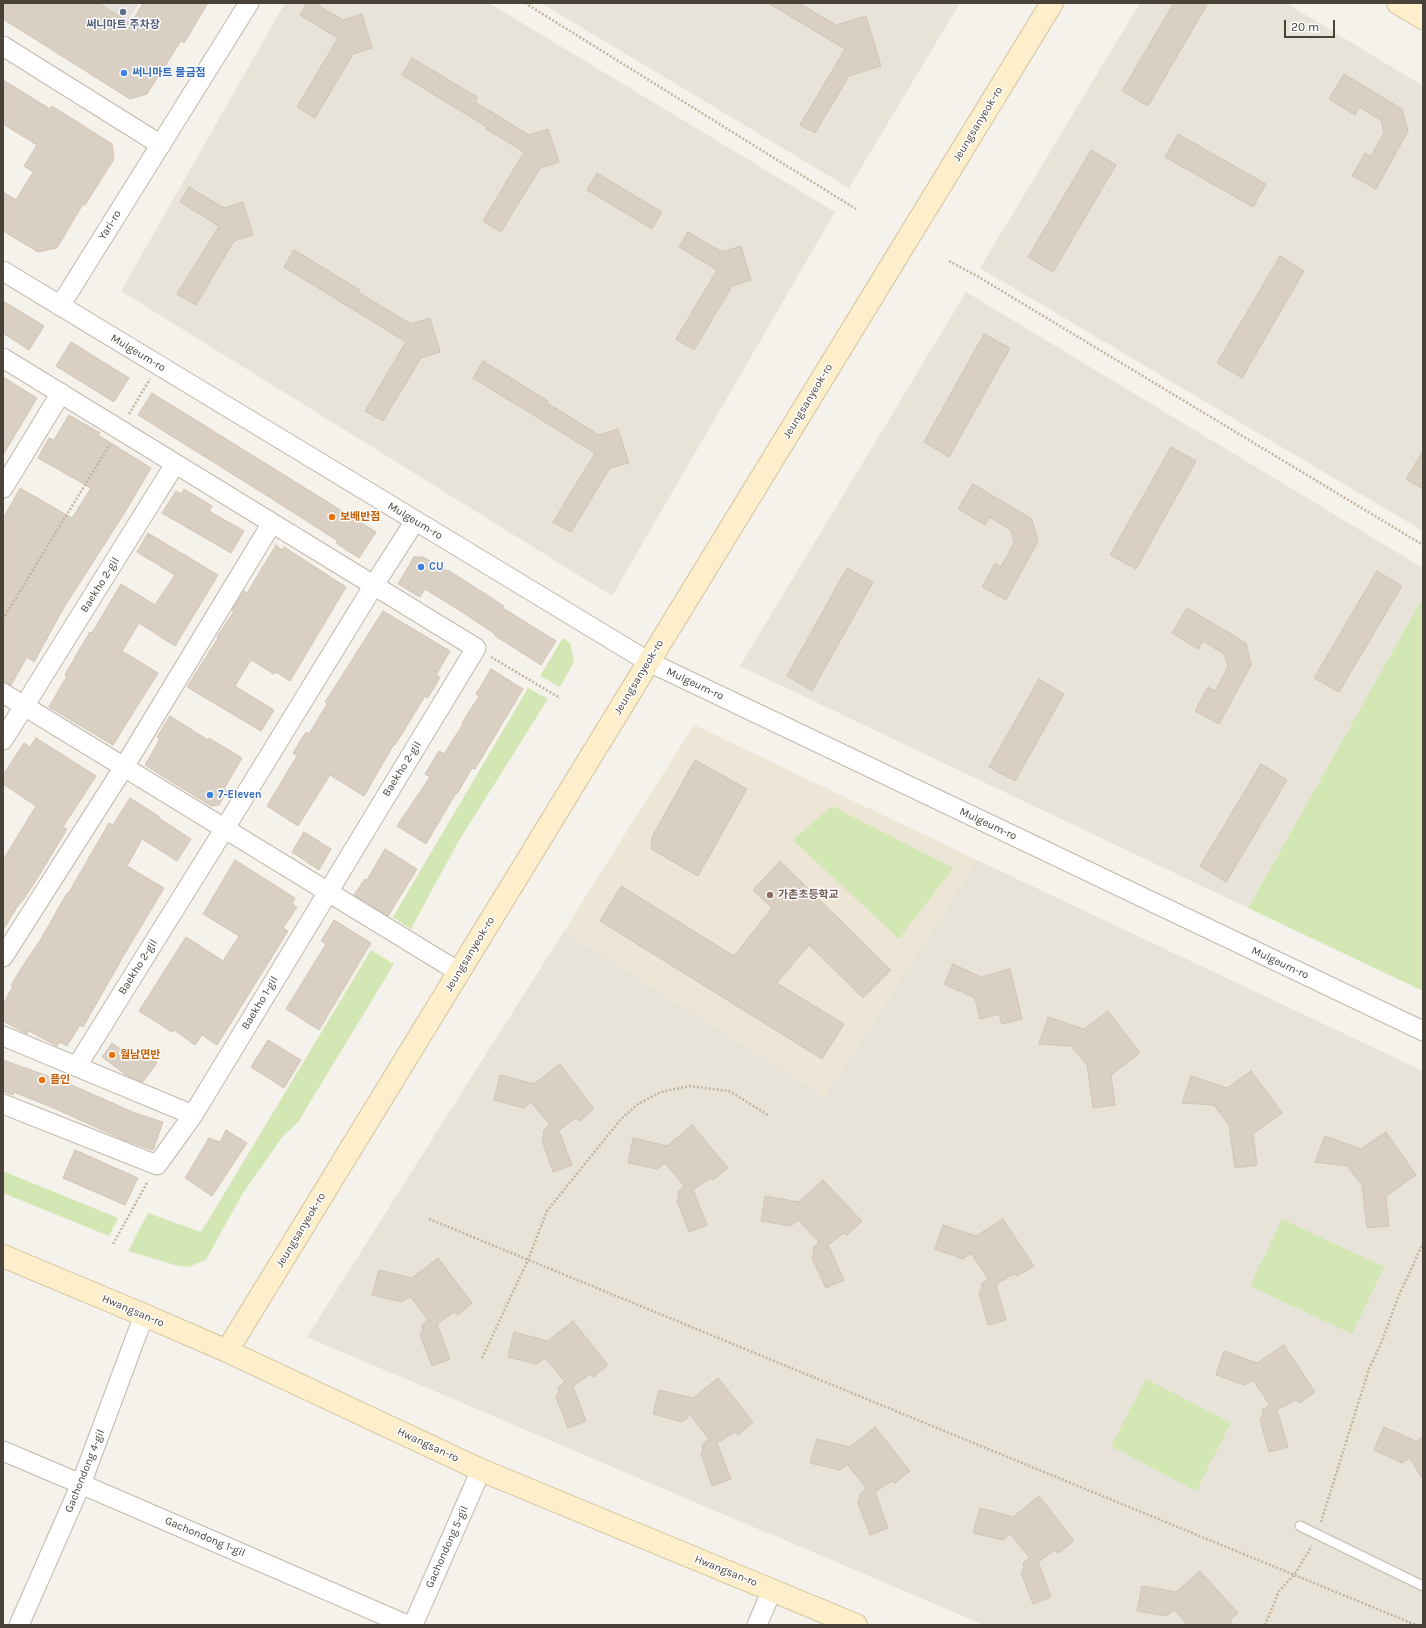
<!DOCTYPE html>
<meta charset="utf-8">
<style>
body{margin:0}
#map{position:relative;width:1426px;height:1628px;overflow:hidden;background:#f5f1eb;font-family:Karla,sans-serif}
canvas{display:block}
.frame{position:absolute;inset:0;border:4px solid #494239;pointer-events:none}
.scale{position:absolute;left:1284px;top:20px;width:51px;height:18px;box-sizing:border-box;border:2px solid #494239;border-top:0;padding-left:5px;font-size:12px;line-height:14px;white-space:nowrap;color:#494239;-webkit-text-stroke:3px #fff;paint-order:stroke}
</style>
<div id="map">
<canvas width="1426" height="1628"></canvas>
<div class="frame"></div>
<div class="scale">20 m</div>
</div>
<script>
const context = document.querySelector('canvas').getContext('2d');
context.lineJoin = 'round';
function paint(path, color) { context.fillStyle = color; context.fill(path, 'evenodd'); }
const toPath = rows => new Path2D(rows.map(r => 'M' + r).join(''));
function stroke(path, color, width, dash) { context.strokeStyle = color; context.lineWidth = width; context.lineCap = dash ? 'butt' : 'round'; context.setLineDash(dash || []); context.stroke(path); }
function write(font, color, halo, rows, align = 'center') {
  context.font = font + ' Karla,"Noto Sans KR",sans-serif'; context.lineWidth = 3; context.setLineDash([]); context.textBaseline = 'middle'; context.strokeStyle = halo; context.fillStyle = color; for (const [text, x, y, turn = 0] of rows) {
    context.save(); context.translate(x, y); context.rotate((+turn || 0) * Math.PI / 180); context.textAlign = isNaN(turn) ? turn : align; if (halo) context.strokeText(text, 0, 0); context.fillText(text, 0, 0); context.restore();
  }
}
const residential = toPath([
 [285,3,489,3,835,212,612,596,121,291],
 [541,3,960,3,849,188],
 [1140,3,1286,3,1423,86,1423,531,980,268],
 [966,292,1423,568,1423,597,1248,908,740,666],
 [977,860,1423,1071,1423,1625,984,1625,307,1337,564,931,825,1097]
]);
const education = toPath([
 [694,725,977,860,825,1097,564,931]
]);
const green = toPath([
 [1423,597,1423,991,1248,908],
 [563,638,570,643,574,662,560,687,540,676],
 [528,688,548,699,458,842,411,929,393,917],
 [832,806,953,868,899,939,793,840],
 [371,950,394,964,298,1122,283,1136,241,1196,206,1260,188,1267,175,1265,128,1251,148,1213,201,1232],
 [3,1171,118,1218,109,1236,3,1193],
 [1282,1219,1384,1267,1352,1334,1250,1286],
 [1146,1379,1231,1423,1196,1491,1111,1446]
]);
const parking = toPath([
 [98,3,139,3,128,21]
]);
const building = toPath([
 [3,3,98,3,131,23,143,3,208,3,184,43,181,41,147,94,130,99,3,19,3,3],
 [307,3,314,3,343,20,362,14,372,48,353,54,315,118,297,107,338,38,300,15,307,3],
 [768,3,799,3,836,25,866,16,881,66,849,76,815,133,800,125,845,49,768,3],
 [1174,3,1208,3,1148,106,1122,91,1174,3],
 [412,58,477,97,475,102,529,135,548,129,559,162,540,168,501,232,483,221,524,152,486,129,487,127,402,75,412,58],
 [1344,74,1402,109,1408,131,1376,189,1352,176,1365,153,1371,156,1384,133,1381,120,1359,107,1355,115,1329,99,1344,74],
 [3,80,50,109,52,106,112,144,114,159,85,205,83,204,57,248,38,252,3,231,3,192,16,200,33,172,24,166,37,145,3,124,3,80],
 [1178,134,1266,184,1253,207,1165,157,1178,134],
 [1091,150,1116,165,1053,272,1028,257,1091,150],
 [597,173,662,212,652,229,587,190,597,173],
 [189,187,224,208,243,202,253,235,234,241,196,305,177,294,219,226,180,202,189,187],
 [688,232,722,252,741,246,751,280,732,286,694,350,676,339,717,270,679,247,688,232],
 [294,250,360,290,358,292,411,324,430,318,440,352,421,358,383,421,365,411,406,342,284,267,294,250],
 [1280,256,1304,271,1242,378,1217,363,1280,256],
 [3,301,44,326,29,350,3,333,3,301],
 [984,334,1010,348,949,457,924,442,984,334],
 [71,342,129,378,114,402,56,366,71,342],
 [483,361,548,401,547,403,599,435,618,429,629,463,610,468,571,532,553,522,595,453,473,378,483,361],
 [3,377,37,398,3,455,3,377],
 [152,393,376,532,359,558,336,543,338,541,266,495,138,415,152,393],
 [69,415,100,433,98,435,151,468,125,512,63,609,34,662,27,657,11,685,3,682,3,519,20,488,72,518,91,488,38,458,49,438,54,440,69,415],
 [1171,447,1196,461,1136,569,1110,555,1171,447],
 [1423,451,1423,489,1406,479,1423,451],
 [973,484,1032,519,1038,541,1006,600,982,587,995,563,1001,567,1014,543,1011,530,989,517,985,525,958,509,973,484],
 [184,489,212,506,209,511,244,531,231,553,162,513,176,491,181,494,184,489],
 [148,533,218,575,175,646,139,623,122,651,158,673,113,745,49,707,67,676,65,675,78,652,90,632,92,633,121,584,155,605,175,575,137,552,148,533],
 [276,545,282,550,284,547,346,587,290,681,276,672,274,674,251,660,235,686,274,710,261,731,187,687,218,638,217,637,234,611,232,610,244,591,247,593,276,545],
 [414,557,423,557,447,571,448,570,504,606,503,608,556,641,541,665,494,635,495,634,462,612,425,589,420,597,398,584,414,557],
 [847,568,873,582,812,691,787,676,847,568],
 [1377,571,1402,586,1339,692,1314,678,1377,571],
 [1187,608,1246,643,1251,665,1219,724,1195,711,1208,687,1215,691,1228,667,1224,654,1203,641,1198,649,1172,633,1187,608],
 [383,611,450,651,436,675,440,677,428,698,425,696,395,745,394,744,364,796,330,775,298,826,267,806,297,756,293,753,306,732,309,734,327,704,325,702,338,682,383,611],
 [491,669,523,689,475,769,472,768,457,794,456,793,426,844,397,826,430,777,425,774,439,751,444,754,463,724,462,723,479,696,476,694,491,669],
 [1039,679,1064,694,1015,781,989,767,1039,679],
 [170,716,208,740,209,738,242,758,224,789,227,791,219,805,211,806,145,765,160,739,157,737,170,716],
 [36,738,96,776,63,827,67,829,35,882,21,903,20,902,3,930,3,860,36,806,3,784,3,775,24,743,30,747,36,738],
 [695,760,747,789,698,876,651,849,652,837,695,760],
 [1261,764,1287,780,1226,882,1200,866,1261,764],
 [130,798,160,817,159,818,191,839,177,861,142,839,127,866,164,888,124,955,83,1027,80,1025,67,1046,60,1042,57,1046,29,1031,27,1034,3,1021,3,1005,13,986,11,985,24,964,41,939,67,893,68,894,109,823,113,825,130,798],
 [304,832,331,849,319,870,292,852,304,832],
 [385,849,417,869,388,916,354,895,365,879,367,880,385,849],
 [235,860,295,898,292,904,297,907,283,928,288,931,217,1045,202,1035,195,1045,174,1030,172,1032,139,1011,186,937,223,961,239,936,203,914,235,860],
 [780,861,891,970,863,998,809,945,777,983,844,1024,822,1059,600,921,621,886,734,956,772,908,753,890,780,861],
 [334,920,371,943,319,1030,286,1009,326,944,321,941,334,920],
 [953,964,981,977,1010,969,1022,1019,1002,1024,999,1014,980,1019,975,998,944,984,953,964],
 [1108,1011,1140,1053,1111,1075,1115,1105,1093,1108,1087,1065,1071,1046,1039,1044,1048,1017,1084,1029,1108,1011],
 [268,1040,301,1060,284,1088,251,1067,268,1040],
 [112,1043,132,1057,138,1049,157,1063,143,1082,129,1077,102,1057,112,1043],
 [3,1060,67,1083,135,1113,163,1122,153,1150,124,1140,56,1109,14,1092,13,1095,3,1091,3,1060],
 [560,1064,594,1109,579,1121,576,1118,566,1125,559,1131,572,1165,553,1172,542,1140,544,1134,543,1131,550,1125,531,1102,524,1108,494,1100,500,1075,534,1084,560,1064],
 [1251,1071,1282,1113,1253,1134,1257,1165,1235,1168,1229,1125,1214,1105,1182,1103,1191,1076,1227,1088,1251,1071],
 [692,1125,728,1168,713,1180,710,1178,693,1190,707,1225,689,1232,677,1201,679,1195,678,1192,684,1186,665,1163,657,1169,628,1163,633,1138,667,1146,692,1125],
 [226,1130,247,1143,212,1196,185,1178,209,1138,220,1142,226,1130],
 [1386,1132,1416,1175,1386,1196,1389,1226,1367,1228,1362,1185,1347,1166,1315,1162,1325,1136,1361,1149,1386,1132],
 [75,1150,138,1178,125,1205,63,1178,75,1150],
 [823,1180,862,1221,847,1235,844,1233,828,1245,844,1280,826,1288,812,1258,814,1251,813,1248,819,1242,798,1220,791,1226,761,1221,765,1196,799,1202,823,1180],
 [1003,1219,1034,1266,1017,1276,1014,1274,996,1284,1006,1320,988,1325,979,1293,982,1287,981,1284,988,1279,971,1253,963,1259,935,1249,943,1225,976,1236,1003,1219],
 [438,1258,472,1303,458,1315,454,1312,437,1324,450,1359,432,1366,420,1335,423,1329,422,1325,428,1320,410,1296,402,1302,372,1295,379,1270,412,1278,438,1258],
 [573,1321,608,1365,593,1377,590,1374,573,1386,586,1421,568,1428,556,1397,559,1391,558,1387,565,1382,545,1358,537,1364,508,1357,514,1332,548,1341,573,1321],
 [1284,1345,1315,1392,1299,1403,1296,1400,1277,1410,1288,1447,1269,1452,1260,1420,1263,1414,1262,1410,1270,1405,1253,1380,1244,1385,1216,1375,1224,1351,1257,1363,1284,1345],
 [718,1378,753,1422,738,1435,735,1432,717,1443,731,1479,712,1486,701,1454,703,1448,702,1445,709,1439,690,1415,682,1422,653,1414,659,1390,693,1398,718,1378],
 [875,1427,910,1471,895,1483,892,1481,875,1492,888,1528,870,1535,858,1503,860,1497,860,1494,866,1488,847,1464,840,1470,810,1463,817,1439,850,1447,875,1427],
 [1384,1427,1416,1441,1423,1437,1423,1480,1410,1458,1402,1463,1374,1450,1384,1427],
 [1039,1496,1074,1541,1058,1553,1055,1550,1038,1562,1051,1597,1033,1604,1021,1573,1024,1567,1023,1563,1030,1558,1010,1534,1003,1540,973,1533,980,1508,1013,1517,1039,1496],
 [1200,1571,1238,1613,1230,1620,1232,1625,1188,1625,1174,1610,1167,1616,1137,1611,1142,1586,1176,1592,1200,1571]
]);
const path = toPath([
 [525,3,856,209],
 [949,261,977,276,1423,545],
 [129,414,150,379],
 [3,619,110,444],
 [491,657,560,698],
 [429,1219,1416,1625],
 [113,1244,148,1181],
 [482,1358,528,1260,547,1211,621,1119,638,1104,661,1092,690,1086,729,1091,768,1115],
 [1321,1522,1369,1369,1382,1341,1397,1300,1423,1243],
 [1265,1625,1279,1591,1294,1575,1312,1546]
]);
const lane = toPath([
 [1300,1526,1423,1586]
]);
const street = toPath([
 [3,46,161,145],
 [3,271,649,662,1423,1031],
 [60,306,249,3],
 [3,358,476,648,193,1115,157,1165,3,1104],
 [3,488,61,393],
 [3,693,459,972],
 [3,740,175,464],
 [3,957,124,767,272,523],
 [3,1036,193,1115],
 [77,1066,225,828,374,585,415,521],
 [3,1451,81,1484,407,1625],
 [19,1625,81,1484,144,1315],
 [413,1625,481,1470],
 [757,1625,772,1590]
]);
const secondary = toPath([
 [1398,3,1423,18],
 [3,1256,144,1315,227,1351,481,1470,856,1625],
 [227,1351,1052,3]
]);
const markers = [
 [123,12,4,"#5c6f8a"],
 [124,73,4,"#3f7fe0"],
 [332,517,4,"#e8710a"],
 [421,567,4,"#3f7fe0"],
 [210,795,4,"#3f7fe0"],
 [770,895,4,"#8d6e63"],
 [112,1055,4,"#e8710a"],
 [42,1080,4,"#e8710a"]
];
const serviceNames = [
 ["써니마트 주차장",123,25]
];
const shopNames = [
 ["써니마트 물금점",132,73],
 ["CU",429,567],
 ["7-Eleven",218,795]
];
const streetNames = [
 ["Jeungsanyeok-ro",978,124,-59],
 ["Yari-ro",110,225,-58],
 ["Mulgeum-ro",138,353,31],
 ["Jeungsanyeok-ro",808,401,-59],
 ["Mulgeum-ro",415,521,31],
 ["Baekho 2-gil",100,585,-58],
 ["Jeungsanyeok-ro",639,677,-59],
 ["Mulgeum-ro",695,684,25],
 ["Baekho 2-gil",402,769,-58],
 ["Mulgeum-ro",988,824,25],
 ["Jeungsanyeok-ro",470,954,-59],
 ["Mulgeum-ro",1280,963,25],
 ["Baekho 2-gil",138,967,-58],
 ["Baekho 1-gil",260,1003,-59],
 ["Jeungsanyeok-ro",301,1230,-59],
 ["Hwangsan-ro",133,1311,23],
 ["Hwangsan-ro",428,1445,25],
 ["Gachondong 4-gil",85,1471,-68],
 ["Gachondong 1-gil",205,1537,23],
 ["Gachondong 5-gil",447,1547,-66],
 ["Hwangsan-ro",726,1571,22]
];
const foodNames = [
 ["보배반점",340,517],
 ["월남면반",120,1055],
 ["플인",50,1080]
];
const educationNames = [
 ["가촌초등학교",778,895]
];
paint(residential, '#e8e3d9');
paint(education, '#ede5d5');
paint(green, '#d3e7b5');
paint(parking, '#e4e1df');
paint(building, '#d9cfc3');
stroke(building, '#d1c4b4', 1);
stroke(lane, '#c0b8ad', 11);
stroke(street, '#c0b8ad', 21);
stroke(secondary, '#d3c29b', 24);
stroke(path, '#c2b49f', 2.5, [2, 2]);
stroke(lane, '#fff', 9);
stroke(street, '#fff', 19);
stroke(secondary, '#fdefcc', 22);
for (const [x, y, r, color] of markers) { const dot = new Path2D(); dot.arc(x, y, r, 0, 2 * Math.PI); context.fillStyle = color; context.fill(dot); stroke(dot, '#fff', 1.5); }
write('bold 11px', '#4e5e75', '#fff', serviceNames);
write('bold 11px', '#366cbe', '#fff', shopNames, 'left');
write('11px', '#494239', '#fff', streetNames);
write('bold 11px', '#c56008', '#fff', foodNames, 'left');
write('bold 11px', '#785e54', '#fff', educationNames, 'left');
</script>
